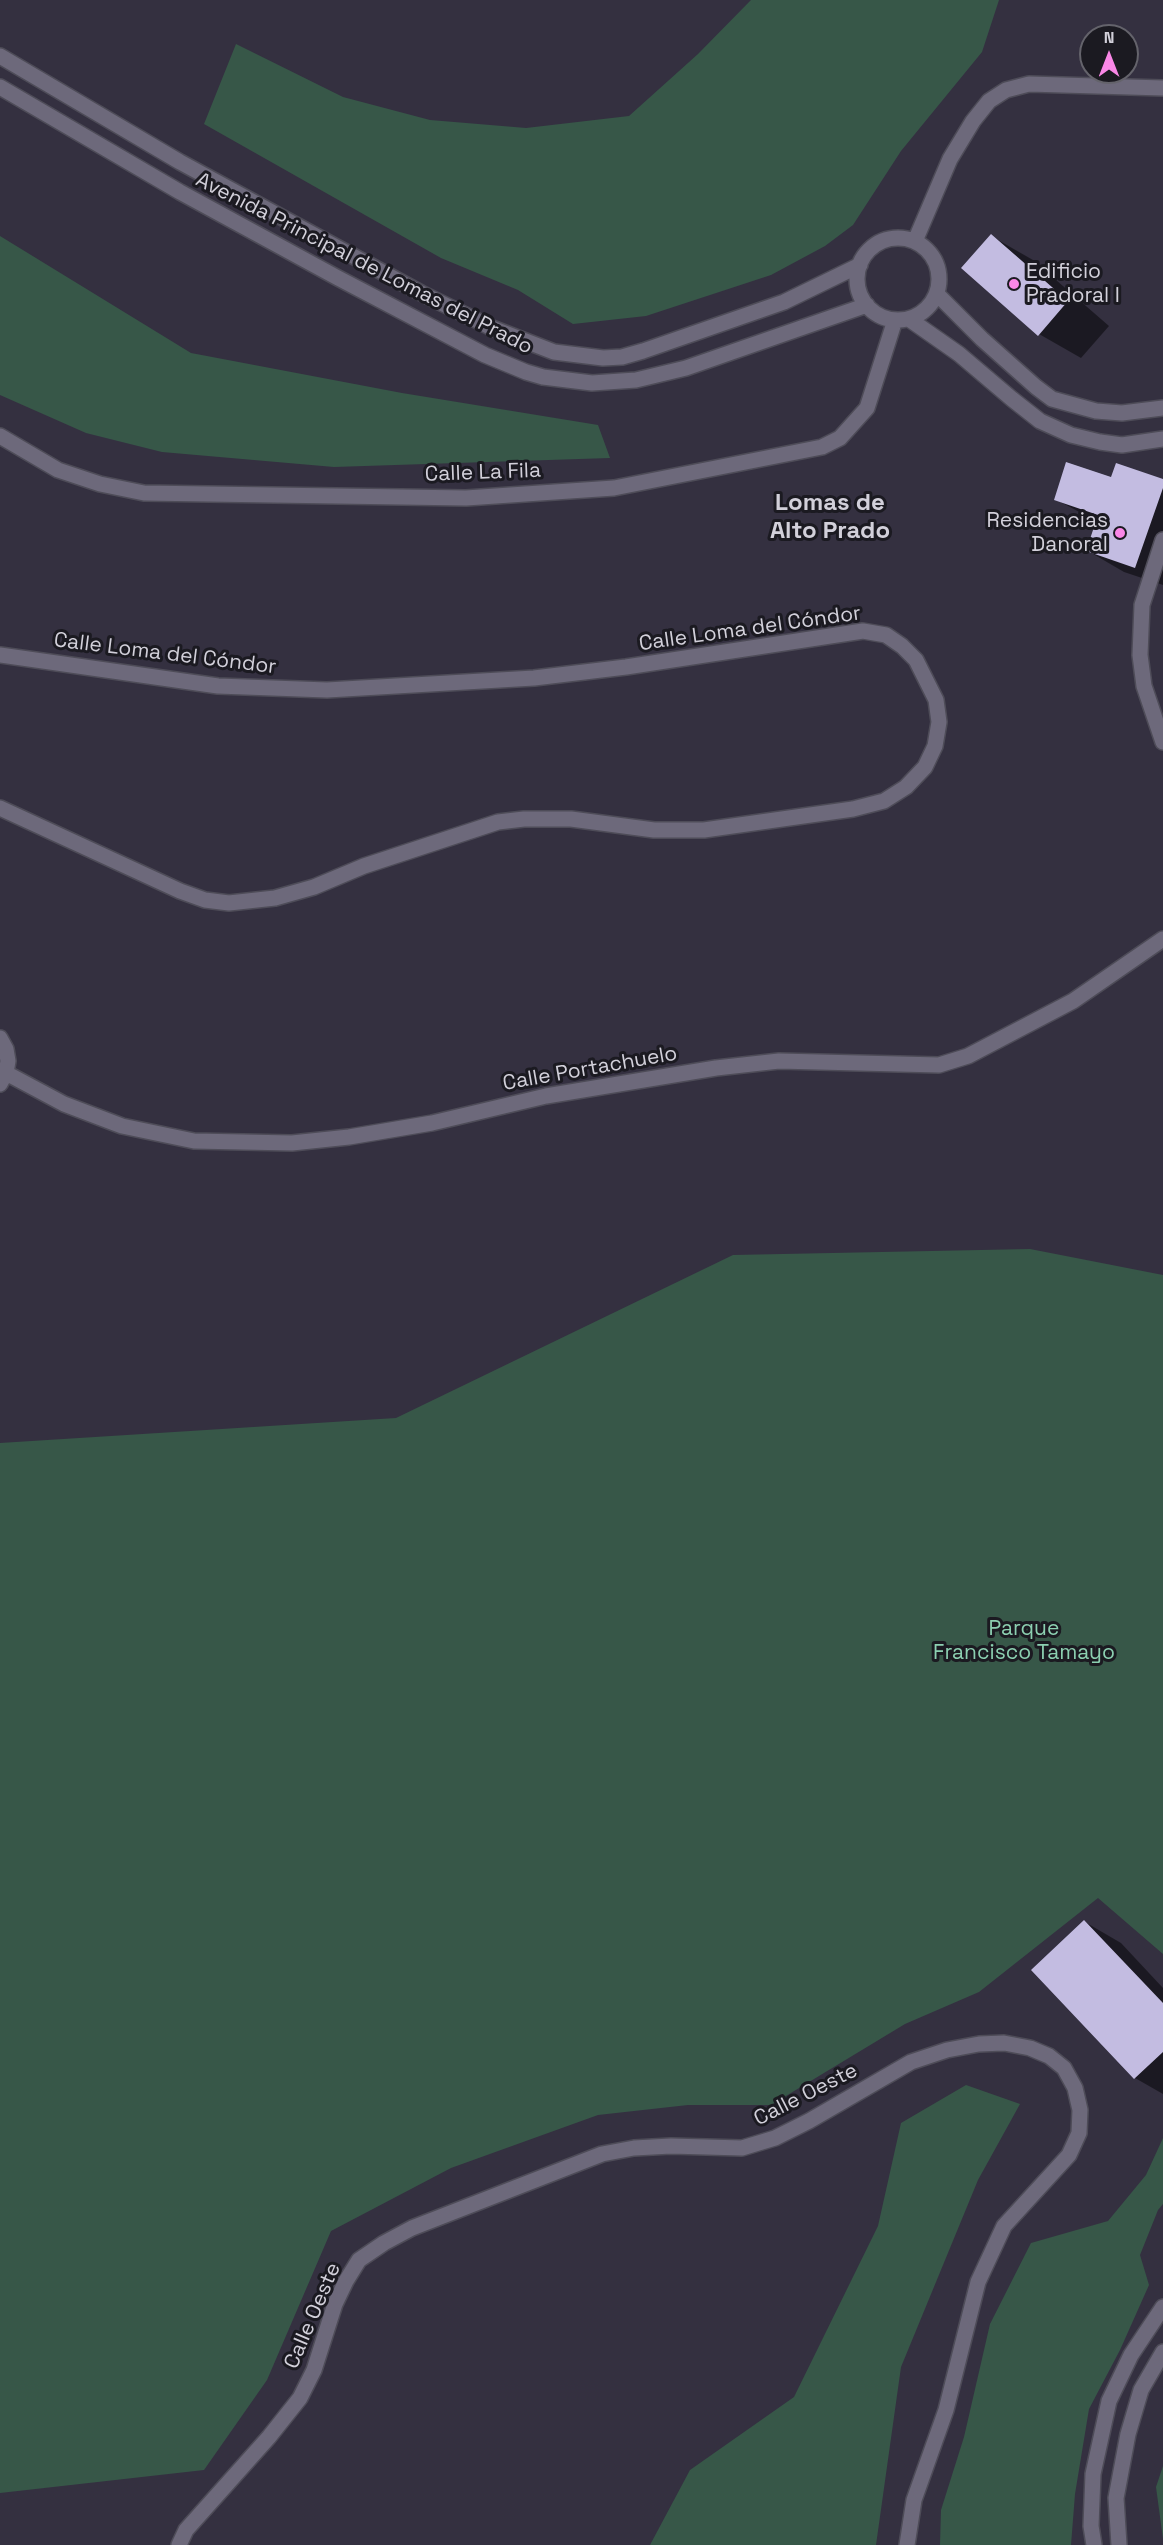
<!DOCTYPE html>
<meta charset="utf-8">
<style>
body{margin:0}
#map{position:relative;width:1163px;height:2545px;overflow:hidden;background:#343040;font-family:"Space Grotesk",sans-serif}
canvas{display:block}
.north{position:absolute;left:1079px;top:24px;width:60px;height:60px;box-sizing:border-box;background:#1b1a21;border:2px solid #64636b;border-radius:50%;rotate:0deg;font-size:16px;font-weight:700;line-height:24px;text-align:center;color:#d2d0da}
.north::after{content:'';display:block;margin:auto;width:21px;height:27px;background:#fa87e7;clip-path:polygon(50% 0,100% 100%,50% 72%,0 100%)}
</style>
<div id="map">
<canvas width="1163" height="2545"></canvas>
<div class="north">N</div>
</div>
<script>
const context = document.querySelector('canvas').getContext('2d');
context.lineJoin = 'round';
function paint(path, color) { context.fillStyle = color; context.fill(path, 'evenodd'); }
const toPath = rows => new Path2D(rows.map(r => 'M' + r).join(''));
function stroke(path, color, width, dash) { context.strokeStyle = color; context.lineWidth = width; context.lineCap = dash ? 'butt' : 'round'; context.setLineDash(dash || []); context.stroke(path); }
function write(font, color, halo, rows, align = 'center') {
  context.font = font + ' "Space Grotesk",sans-serif'; context.lineWidth = 6; context.setLineDash([]); context.textBaseline = 'middle'; context.strokeStyle = halo; context.fillStyle = color; for (const [text, x, y, turn = 0] of rows) {
    context.save(); context.translate(x, y); context.rotate((+turn || 0) * Math.PI / 180); context.textAlign = isNaN(turn) ? turn : align; if (halo) context.strokeText(text, 0, 0); context.fillText(text, 0, 0); context.restore();
  }
}
const green = toPath([
 [751,0,999,0,982,52,901,151,853,225,825,246,771,275,646,316,573,324,518,290,441,258,204,124,236,44,343,97,430,120,526,128,629,116,698,54],
 [0,236,191,353,402,393,598,425,610,458,334,467,162,452,86,433,0,395],
 [1030,1249,1163,1275,1163,1954,1098,1898,979,1992,905,2024,771,2105,688,2105,598,2115,451,2168,331,2231,267,2380,204,2470,0,2493,0,1443,396,1418,733,1255],
 [966,2085,1020,2104,978,2180,901,2367,876,2545,650,2545,690,2470,794,2397,878,2226,901,2123],
 [1163,2138,1163,2204,1158,2210,1140,2255,1149,2285,1120,2350,1089,2409,1075,2494,1071,2545,940,2545,941,2510,964,2437,990,2324,1031,2243,1108,2221,1146,2175],
 [1163,2466,1163,2539,1156,2487]
]);
const shadow = toPath([
 [991,236,1033,260,1109,326,1081,358,1039,334],
 [1112,479,1163,481,1163,585,1124,572,1088,551,1098,522,1055,499],
 [1085,1922,1121,1943,1163,1988,1163,2094,1135,2078]
]);
const building = toPath([
 [991,234,1068,301,1038,336,961,268],
 [1066,462,1111,477,1116,463,1163,479,1163,488,1135,568,1086,551,1098,515,1054,500],
 [1084,1920,1163,2003,1163,2052,1134,2079,1031,1970]
]);
const street = toPath([
 [0,56,180,162,421,293,492,328,554,352,603,358,622,357,643,351,784,302,860,265],
 [0,87,180,192,338,278,485,355,526,372,543,377,592,383,636,380,686,368,867,305],
 '857 279a41 41 0 1 1 82 0a41 41 0 1 1-82 0Z',
 [915,241,950,159,973,121,989,101,1006,90,1029,84,1163,88],
 [937,294,982,339,1036,387,1052,399,1096,411,1122,413,1163,408],
 [909,319,959,354,1012,399,1040,421,1071,435,1100,442,1122,445,1163,439],
 [0,436,58,470,100,484,144,493,466,498,614,488,822,447,840,438,867,408,895,320],
 [1163,540,1142,605,1140,655,1144,686,1163,742],
 [0,655,218,686,327,690,534,678,626,667,863,631,886,635,902,646,916,660,936,700,939,722,935,746,925,767,906,787,884,801,853,809,704,830,654,830,571,819,524,819,498,822,364,866,314,887,275,898,229,903,205,900,180,891,0,808],
 [0,1038,6,1049,8,1061,6,1073,0,1084],
 [6,1073,64,1104,122,1126,194,1141,292,1143,349,1137,432,1123,546,1096,716,1068,779,1061,939,1065,968,1056,1073,1001,1163,939],
 [179,2545,186,2530,269,2437,300,2398,314,2370,335,2304,346,2281,359,2260,384,2243,412,2228,602,2154,634,2148,671,2146,742,2148,775,2138,809,2121,911,2062,947,2050,979,2044,1004,2043,1030,2048,1049,2056,1064,2068,1075,2088,1080,2110,1079,2133,1069,2155,1004,2226,978,2282,946,2410,914,2500,907,2545],
 [1094,2545,1091,2526,1093,2474,1109,2401,1131,2355,1163,2307],
 [1119,2545,1116,2498,1128,2434,1141,2390,1163,2352]
]);
const markers = [
 [1014,284,6,"#fa87e7"],
 [1120,533,6,"#fa87e7"]
];
const streetNames = [
 ["Avenida Principal de Lomas del Prado",364,264,27],
 ["Calle La Fila",483,473,-2],
 ["Calle Loma del Cóndor",750,629,-8],
 ["Calle Loma del Cóndor",165,654,7],
 ["Calle Portachuelo",590,1069,-10],
 ["Calle Oeste",806,2095,-27],
 ["Calle Oeste",313,2316,-67]
];
const poiNames = [
 ["Edificio",1026,272],
 ["Pradoral I",1026,296],
 ["Residencias",1108,521,"right"],
 ["Danoral",1108,545,"right"]
];
const parkNames = [
 ["Parque",1024,1629],
 ["Francisco Tamayo",1024,1653]
];
const quarterNames = [
 ["Lomas de",830,503],
 ["Alto Prado",830,531]
];
paint(green, '#375748');
paint(shadow, '#0007');
paint(building, '#c3bce1');
stroke(street, '#4e4c58', 18);
stroke(street, '#6d697b', 15);
for (const [x, y, r, color] of markers) { const dot = new Path2D(); dot.arc(x, y, r, 0, 2 * Math.PI); context.fillStyle = color; context.fill(dot); stroke(dot, '#1b1a21', 2); }
write('21px', '#d2d0da', '#1b1a21', streetNames);
write('21px', '#d2d0da', '#1b1a21', poiNames, 'left');
write('21px', '#8cd0b1', '#1b1a21', parkNames);
write('bold 24px', '#d2d0da', '#1b1a21', quarterNames);
</script>
